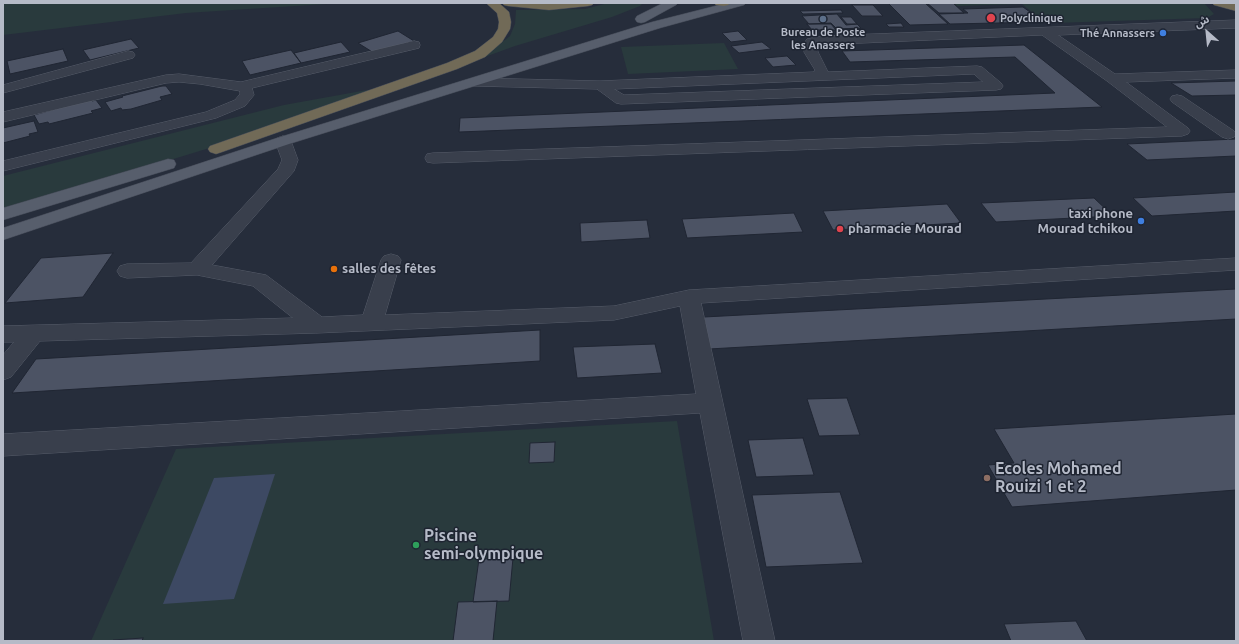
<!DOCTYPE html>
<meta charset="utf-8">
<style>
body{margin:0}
#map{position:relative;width:1239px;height:644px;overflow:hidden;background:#262d3b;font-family:Ubuntu,"Noto Sans Arabic",sans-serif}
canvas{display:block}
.frame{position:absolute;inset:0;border:4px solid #b5bac7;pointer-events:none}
.north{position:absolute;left:1187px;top:12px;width:40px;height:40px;-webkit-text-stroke:3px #1e2431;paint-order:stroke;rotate:333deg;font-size:11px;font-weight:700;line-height:16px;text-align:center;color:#b5bac7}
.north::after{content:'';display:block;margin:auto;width:14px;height:18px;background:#b5bac7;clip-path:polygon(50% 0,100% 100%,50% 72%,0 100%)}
</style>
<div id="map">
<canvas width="1239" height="644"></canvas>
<div class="frame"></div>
<div class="north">ش</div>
</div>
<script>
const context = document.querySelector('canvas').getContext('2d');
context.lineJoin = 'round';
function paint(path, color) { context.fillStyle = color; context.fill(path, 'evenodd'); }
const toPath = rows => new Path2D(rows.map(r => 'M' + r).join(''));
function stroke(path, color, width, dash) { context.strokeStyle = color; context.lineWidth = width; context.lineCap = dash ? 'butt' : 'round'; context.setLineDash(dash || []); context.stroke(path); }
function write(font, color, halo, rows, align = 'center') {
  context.font = font + ' Ubuntu,sans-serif'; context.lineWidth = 3; context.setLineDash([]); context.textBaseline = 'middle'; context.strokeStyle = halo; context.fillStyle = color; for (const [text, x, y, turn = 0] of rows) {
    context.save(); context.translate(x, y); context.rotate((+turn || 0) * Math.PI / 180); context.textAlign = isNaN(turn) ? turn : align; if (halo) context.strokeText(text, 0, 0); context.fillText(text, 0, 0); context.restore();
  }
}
const green = toPath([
 [3,3,342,3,186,13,3,35],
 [608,3,643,3,640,6,612,17,515,46,482,58,510,36,515,24,516,10,585,9],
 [954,3,1205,4,1214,14,1207,18,1053,23,1044,22,1022,4,957,6],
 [724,43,738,69,628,74,621,47],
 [367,90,393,92,3,211,3,176,284,105],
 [677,421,714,641,91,641,176,449]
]);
const water = toPath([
 [275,474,234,599,163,604,214,478]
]);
const building = toPath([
 [888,3,925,3,948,24,910,25,888,3],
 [927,3,953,3,964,13,939,13,927,3],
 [852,5,873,5,883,16,862,16,852,5],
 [1023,7,1044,22,950,24,939,14,968,13,963,9,1023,7],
 [841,10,843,13,803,14,800,11,841,10],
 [837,14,846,25,857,24,861,28,837,29,831,23,809,24,802,16,837,14],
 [841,17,851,17,857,24,847,24,841,17],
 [901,23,904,27,889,27,886,24,901,23],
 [807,24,831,24,836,30,812,30,807,24],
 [398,31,414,41,374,53,358,43,398,31],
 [738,31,747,40,731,42,722,33,738,31],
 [131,39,139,48,90,60,83,50,131,39],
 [341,42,350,52,301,63,294,53,341,42],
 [762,42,771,49,739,53,731,46,762,42],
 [1024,45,1102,107,459,132,460,118,1055,93,1015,57,850,62,842,51,1024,45],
 [63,49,68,61,10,74,7,61,63,49],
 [291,50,301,63,250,75,242,61,291,50],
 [787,56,796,65,773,67,765,58,787,56],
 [1236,81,1236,95,1192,96,1171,83,1236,81],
 [162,86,166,86,172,94,160,97,162,100,131,109,122,110,121,108,111,111,105,102,123,97,122,96,162,86],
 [91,99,92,101,96,100,102,108,91,111,93,113,49,124,48,122,39,124,34,115,91,99],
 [34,121,38,132,29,134,30,136,3,143,3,128,34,121],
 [1236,139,1236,156,1147,160,1127,144,1236,139],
 [1236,192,1236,211,1152,216,1133,198,1236,192],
 [1094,198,1113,216,996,222,981,203,1094,198],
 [947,204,961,223,833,230,823,211,947,204],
 [794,213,803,232,687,238,682,219,794,213],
 [647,220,650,238,581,242,580,223,647,220],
 [113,253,83,297,5,303,41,258,113,253],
 [1236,289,1236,319,709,349,704,317,1236,289],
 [540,330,540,361,12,393,36,359,540,330],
 [655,344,662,373,577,378,573,347,655,344],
 [847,398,860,435,819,436,807,399,847,398],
 [1236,414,1236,490,1012,507,988,465,1014,463,994,429,1236,414],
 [803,438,814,475,756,477,748,440,803,438],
 [555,442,554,462,529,463,530,443,555,442],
 [840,492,863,563,766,567,752,495,840,492],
 [513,558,509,601,473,602,479,559,513,558],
 [497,601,493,641,453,641,458,602,497,601],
 [1076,621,1087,641,1011,641,1004,624,1076,621],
 [143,638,142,641,113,641,113,640,143,638]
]);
const minor = toPath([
 [1236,20,1236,28,1058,35,1115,74,1236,70,1236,78,1126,82,1188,128,1190,131,1188,134,1182,136,433,163,427,162,425,158,427,154,433,153,1167,127,1107,81,1042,35,817,45,818,52,828,72,977,66,982,67,1001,83,1003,86,1001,89,996,90,621,104,616,103,597,89,474,86,469,85,467,82,469,79,474,78,600,81,814,72,815,70,804,52,805,42,807,39,822,36,1236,20],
 [974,74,983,82,624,95,614,89,974,74],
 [414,41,419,42,420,45,419,48,252,88,254,95,245,106,216,118,3,171,3,161,206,112,235,100,240,94,240,91,200,84,179,82,166,83,3,122,3,112,166,75,179,74,241,82,414,41],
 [128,51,133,52,135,55,133,58,3,93,3,85,128,51],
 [1177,95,1182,96,1234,131,1236,134,1234,137,1228,139,1222,137,1172,102,1170,99,1172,96,1177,95],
 [283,136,289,138,291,141,298,160,294,171,212,265,266,275,322,317,363,315,381,260,384,256,391,254,398,256,401,260,385,315,614,306,689,290,1236,258,1236,270,701,303,775,641,743,641,700,413,3,456,3,434,696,394,680,306,614,320,317,333,40,341,11,377,3,380,3,355,14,342,3,342,3,326,293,318,253,286,197,275,127,278,120,276,117,271,120,266,127,264,191,263,278,169,282,160,275,141,277,138,283,136]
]);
const major = toPath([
 [663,3,678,3,676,5,645,22,641,23,637,22,635,19,637,16,663,3],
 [727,3,746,3,744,5,660,28,289,144,3,240,3,228,277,138,652,22,727,3],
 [168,159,174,160,176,164,174,168,3,220,3,208,168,159]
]);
const highway = toPath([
 [486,3,499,3,509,12,511,22,510,29,502,42,485,57,457,69,222,152,216,154,210,152,208,149,210,146,447,63,475,51,493,37,498,29,499,22,497,13,486,3],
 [502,3,549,4,594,3,592,5,588,6,549,10,508,6,504,5,502,3],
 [714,3,730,3,728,5,724,6,716,5,714,3],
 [1212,3,1236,4,1236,11,1214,5,1212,3]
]);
const markers = [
 [991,18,5,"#e0444e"],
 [823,19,4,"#5c6f8a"],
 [1163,33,4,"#3f7fe0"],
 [1141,221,4,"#3f7fe0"],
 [840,229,4,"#e0444e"],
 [334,269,4,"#e8710a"],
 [987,478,4,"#8d6e63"],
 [416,545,4,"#2e9e5b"]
];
const farPoinames = [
 ["Polyclinique",1000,18],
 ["Bureau de Poste",823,32,"center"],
 ["les Anassers",823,45,"center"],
 ["Thé Annassers",1155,33,"right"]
];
const poiNames = [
 ["taxi phone",1133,214,"right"],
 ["Mourad tchikou",1133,229,"right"],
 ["pharmacie Mourad",848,229],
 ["salles des fêtes",342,269]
];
const nearPoinames = [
 ["Ecoles Mohamed",995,469],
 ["Rouizi 1 et 2",995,487],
 ["Piscine",424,536],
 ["semi-olympique",424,554]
];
paint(green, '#293a3d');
paint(water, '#3d4963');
paint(building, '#4c5364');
stroke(building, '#202633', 1);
stroke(minor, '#575d6a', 1);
stroke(major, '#424855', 1);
stroke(highway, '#444a57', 1);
paint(minor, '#393f4c');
paint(major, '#575e6c');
paint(highway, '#716a57');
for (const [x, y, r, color] of markers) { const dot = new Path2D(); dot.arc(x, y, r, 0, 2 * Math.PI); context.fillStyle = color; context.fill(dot); stroke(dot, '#1e2431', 1.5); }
write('bold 11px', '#b5bac7', '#1e2431', farPoinames, 'left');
write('bold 13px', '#b5bac7', '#1e2431', poiNames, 'left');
write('bold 16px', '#b5bac7', '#1e2431', nearPoinames, 'left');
</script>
